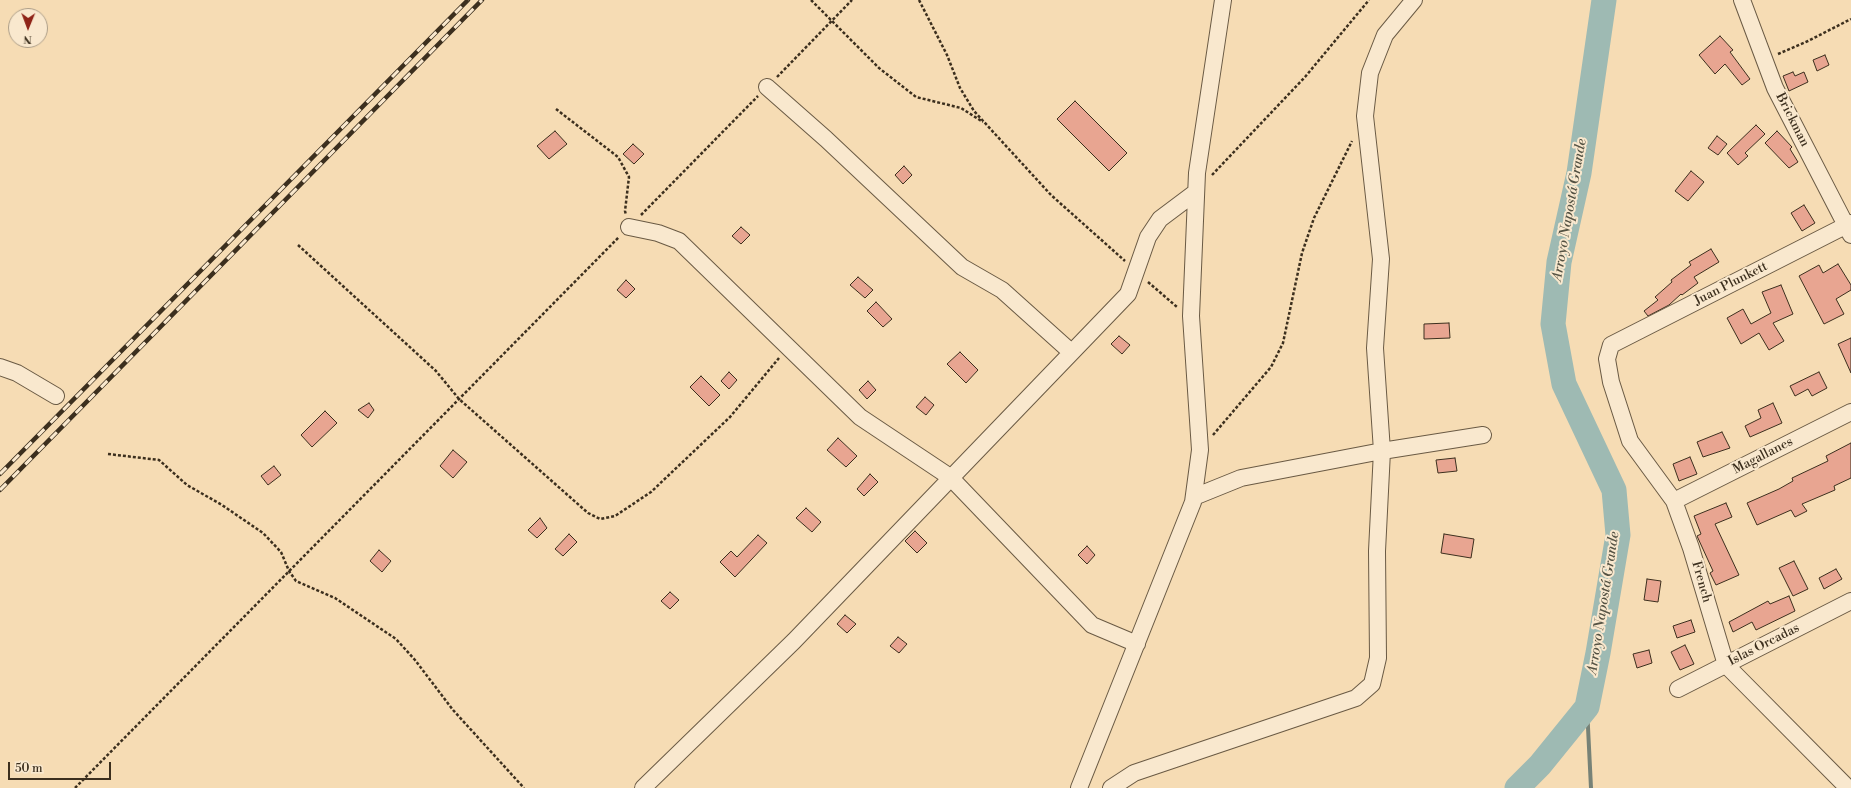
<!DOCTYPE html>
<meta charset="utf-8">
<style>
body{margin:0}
#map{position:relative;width:1851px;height:788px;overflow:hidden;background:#f6dcb4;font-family:"Libre Bodoni",serif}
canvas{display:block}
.north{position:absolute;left:8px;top:8px;width:40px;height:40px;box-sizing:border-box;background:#f9e8ce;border:1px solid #ad9e88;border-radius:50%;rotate:181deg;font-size:11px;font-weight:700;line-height:16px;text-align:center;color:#3c2f1e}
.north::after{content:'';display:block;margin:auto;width:14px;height:18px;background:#8f2418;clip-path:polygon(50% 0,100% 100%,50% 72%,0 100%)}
.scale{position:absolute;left:8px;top:762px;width:103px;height:18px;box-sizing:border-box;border:2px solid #3c2f1e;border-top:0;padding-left:5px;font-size:12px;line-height:14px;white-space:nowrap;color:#3c2f1e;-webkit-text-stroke:3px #f9e8ce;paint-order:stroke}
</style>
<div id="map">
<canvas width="1851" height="788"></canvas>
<div class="north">N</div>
<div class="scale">50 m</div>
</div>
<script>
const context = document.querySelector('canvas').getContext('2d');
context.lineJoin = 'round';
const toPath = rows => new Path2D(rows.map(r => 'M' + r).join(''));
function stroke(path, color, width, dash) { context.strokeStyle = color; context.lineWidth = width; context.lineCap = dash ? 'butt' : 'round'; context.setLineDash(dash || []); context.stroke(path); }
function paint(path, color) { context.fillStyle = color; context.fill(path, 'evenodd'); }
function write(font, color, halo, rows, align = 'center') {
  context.font = font + ' "Libre Bodoni",serif'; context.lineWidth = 4; context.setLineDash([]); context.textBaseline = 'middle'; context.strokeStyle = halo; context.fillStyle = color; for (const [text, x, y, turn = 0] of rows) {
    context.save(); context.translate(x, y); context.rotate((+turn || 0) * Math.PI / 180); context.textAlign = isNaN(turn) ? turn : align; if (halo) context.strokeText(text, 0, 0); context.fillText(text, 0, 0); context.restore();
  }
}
const stream = toPath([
 [1587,707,1591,788]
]);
const river = toPath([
 [1517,788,1540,765,1587,707,1598,653,1618,535,1614,490,1564,384,1553,324,1559,262,1579,173,1604,0]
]);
const building = toPath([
 [1720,36,1733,50,1730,52,1750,79,1742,85,1725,64,1715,74,1699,55,1720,36],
 [1825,55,1829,65,1817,71,1813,60,1825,55],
 [1793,72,1795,76,1804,72,1808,82,1789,91,1783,76,1793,72],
 [1075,101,1127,153,1109,171,1057,119,1075,101],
 [1756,125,1765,134,1745,153,1748,156,1738,165,1727,153,1756,125],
 [555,131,567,144,549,159,537,146,555,131],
 [1777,131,1792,147,1790,149,1798,162,1789,168,1765,143,1777,131],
 [1717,136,1727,144,1718,155,1708,148,1717,136],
 [633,144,644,154,634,164,623,154,633,144],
 [904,166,912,175,903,184,895,175,904,166],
 [1691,171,1704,182,1688,201,1675,191,1691,171],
 [1804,205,1815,223,1802,231,1791,213,1804,205],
 [741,227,750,235,741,244,732,236,741,227],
 [1711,249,1719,262,1694,277,1698,283,1682,295,1681,294,1669,305,1648,316,1644,311,1658,300,1655,297,1672,282,1671,280,1691,265,1689,262,1711,249],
 [1838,264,1851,285,1851,290,1836,299,1844,314,1824,324,1799,276,1819,265,1823,273,1838,264],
 [858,277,873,290,865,298,850,285,858,277],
 [626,280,635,289,626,298,617,290,626,280],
 [1781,285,1793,314,1773,323,1784,341,1769,350,1759,333,1741,344,1727,318,1743,309,1751,324,1771,313,1762,292,1781,285],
 [876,302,892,319,883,327,867,311,876,302],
 [1449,323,1450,338,1424,339,1424,324,1449,323],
 [1119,336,1130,345,1122,354,1111,344,1119,336],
 [1851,338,1851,373,1838,344,1851,338],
 [960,352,978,370,966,383,947,364,960,352],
 [729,372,737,380,729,389,721,381,729,372],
 [1819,372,1827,388,1812,396,1808,389,1795,396,1790,386,1819,372],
 [701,376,720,395,709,406,690,387,701,376],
 [868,381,876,390,867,399,859,390,868,381],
 [925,397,934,405,926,415,916,407,925,397],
 [369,403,374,410,368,418,358,410,369,403],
 [1773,403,1782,423,1750,437,1745,426,1761,418,1758,410,1773,403],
 [325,411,337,423,312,447,301,435,325,411],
 [1722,432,1730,448,1703,457,1697,442,1722,432],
 [838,438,857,456,846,467,827,450,838,438],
 [1851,443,1851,478,1834,486,1835,490,1802,504,1807,511,1795,517,1791,510,1757,525,1747,503,1779,489,1793,481,1792,478,1828,461,1826,456,1851,443],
 [453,450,467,462,453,478,440,466,453,450],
 [1690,457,1697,474,1679,481,1673,464,1690,457],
 [1455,458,1457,471,1438,473,1436,460,1455,458],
 [274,466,281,475,268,485,261,476,274,466],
 [870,474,878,482,864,496,857,489,870,474],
 [1726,503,1732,517,1715,524,1739,575,1716,585,1710,573,1713,571,1697,536,1701,534,1694,516,1726,503],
 [806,508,821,522,812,532,796,518,806,508],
 [540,518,547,528,537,538,528,530,540,518],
 [915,531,927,543,917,553,905,541,915,531],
 [569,534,577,542,563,556,555,549,569,534],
 [1444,534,1474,539,1471,558,1441,553,1444,534],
 [758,535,767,543,735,577,720,562,731,551,737,557,758,535],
 [1087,546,1095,555,1087,564,1078,555,1087,546],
 [379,550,391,561,382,572,370,561,379,550],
 [1794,561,1808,589,1793,596,1779,568,1794,561],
 [1836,569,1842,579,1824,589,1819,578,1836,569],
 [1647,579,1661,581,1658,602,1644,600,1647,579],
 [670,592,679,600,670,609,661,601,670,592],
 [1789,596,1795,611,1756,630,1752,622,1733,632,1729,622,1768,601,1770,604,1789,596],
 [845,615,856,624,847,633,837,624,845,615],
 [1691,620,1695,632,1677,638,1673,626,1691,620],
 [898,637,907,644,899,653,890,646,898,637],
 [1685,645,1694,664,1680,670,1671,652,1685,645],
 [1649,650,1652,663,1637,668,1633,654,1649,650]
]);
const path = toPath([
 [811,0,879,68,916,97,961,108,983,122],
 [919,0,947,55,960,88,974,111,1051,195,1125,261],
 [1778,54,1808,41,1851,19],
 [777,77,852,0],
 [556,109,618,157,629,177,625,211,626,215],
 [1212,175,1305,77,1369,0],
 [641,215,758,96],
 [298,245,436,371,459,399,588,513,600,519,615,516,651,492,730,417,779,358],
 [1148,282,1177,307],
 [1213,435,1271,367,1283,343,1302,253,1314,218,1352,141],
 [108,454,159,460,187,485,222,505,263,533,281,552,289,571,296,581,335,598,396,639,415,660,453,710,524,788],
 [75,788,619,237]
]);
const minor = toPath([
 [1742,0,1775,88,1851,235],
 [767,87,826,139,962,267,1002,290,1071,352],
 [629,227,658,233,679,241,860,417,950,477,1092,625,1137,644],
 [0,367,17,373,56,396],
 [1194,497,1241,478,1382,451,1483,435],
 [1674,501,1851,412],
 [1678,689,1851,601],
 [643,788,794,641,1128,294,1148,237,1160,219,1196,192],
 [1079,788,1193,502,1200,450,1191,316,1197,173,1223,0],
 [1111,788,1134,773,1356,698,1372,684,1378,658,1377,551,1382,451,1375,348,1381,259,1365,116,1370,73,1385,35,1414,0],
 [1848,788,1726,665,1691,548,1674,501,1630,441,1611,382,1607,359,1611,345,1851,223]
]);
const rail = toPath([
 [0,474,468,0],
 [0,490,482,0]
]);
const streetNames = [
 ["Brickman",1792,120,63],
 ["Juan Plunkett",1731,284,-27],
 ["Magallanes",1763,456,-27],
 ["French",1701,582,74],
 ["Islas Orcadas",1764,645,-27]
];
const waterNames = [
 ["Arroyo Napostá Grande",1570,210,-80],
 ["Arroyo Napostá Grande",1604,603,-81]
];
stroke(stream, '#778277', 4);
stroke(river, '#9ebab3', 25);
paint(building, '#e8a591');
stroke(building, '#3c2f1e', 1);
stroke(minor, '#6a5a44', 18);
stroke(path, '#3c2f1e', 2.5, [3, 2]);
stroke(minor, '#f9e8ce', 16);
stroke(rail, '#3c2f1e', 4.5);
stroke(rail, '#f9e8ce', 3, [9]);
write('13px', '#3c2f1e', '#f9e8ce', streetNames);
write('italic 14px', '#545243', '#f9e8ce', waterNames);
</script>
